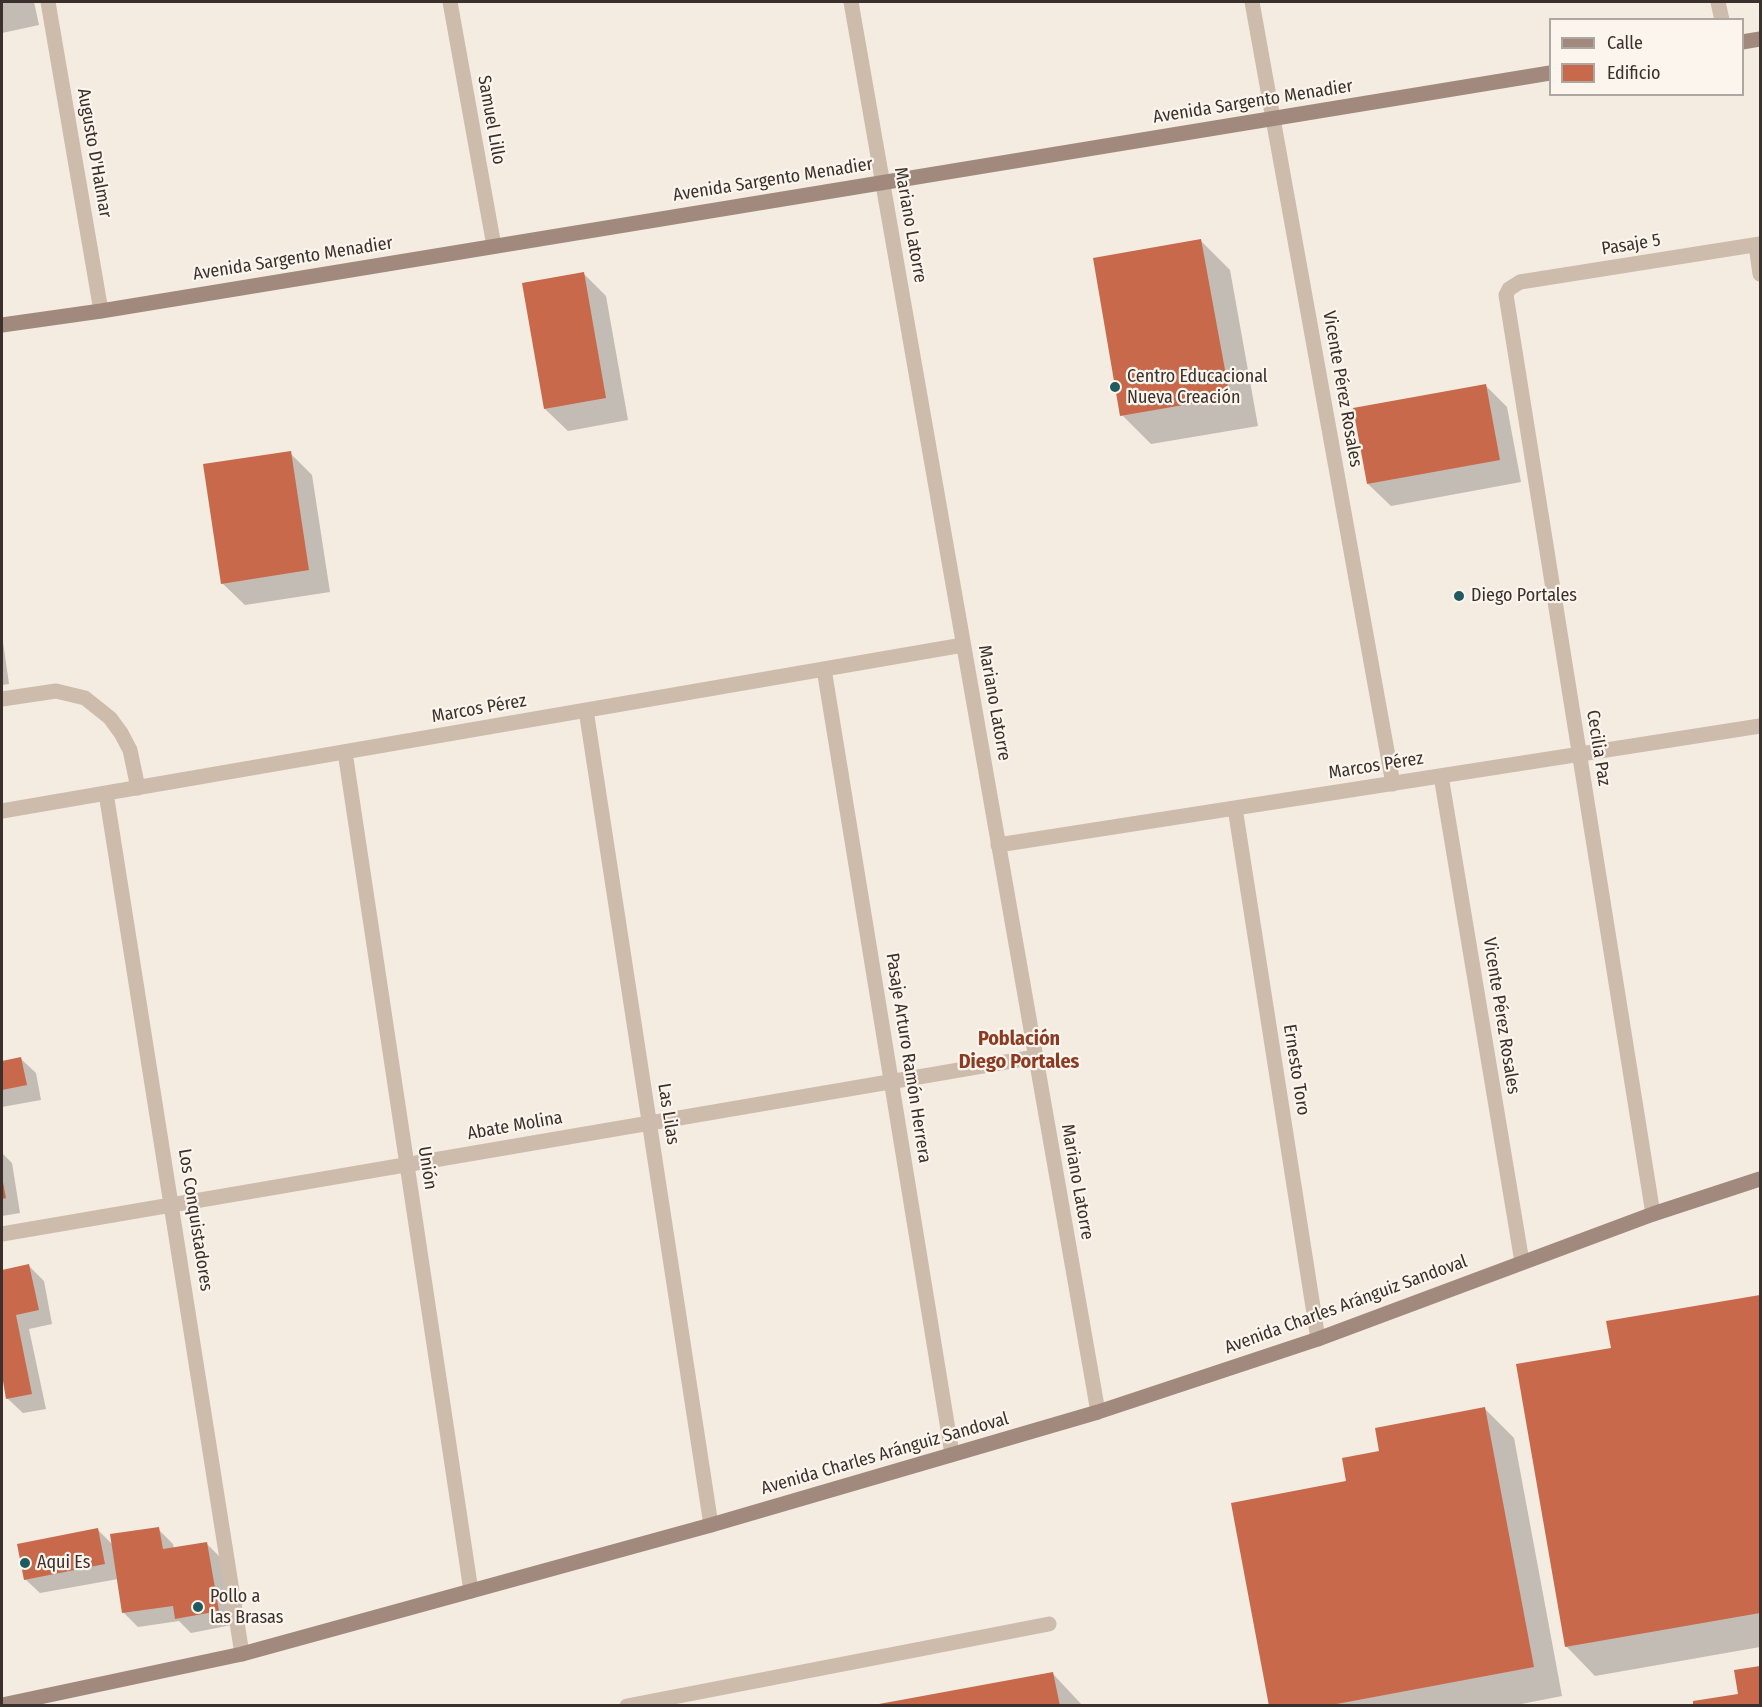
<!DOCTYPE html>
<meta charset="utf-8">
<style>
body{margin:0}
#map{position:relative;width:1762px;height:1707px;overflow:hidden;background:#f4ebe1;font-family:"Fira Sans Condensed",sans-serif}
canvas{display:block}
.frame{position:absolute;inset:0;border:3px solid #3b302b;pointer-events:none}
.legend{position:absolute;left:1549px;top:18px;width:195px;height:78px;box-sizing:border-box;background:#fbf5ee;border:2px solid #aea6a0;margin:0;padding:8px 10px;list-style:none;font-size:18px;color:#3b302b}
.legend li{display:flex;align-items:center;gap:12px;height:30px}
.legend b{width:30px;border:2px solid #aea6a0}
</style>
<div id="map">
<canvas width="1762" height="1707"></canvas>
<div class="frame"></div>
<ul class="legend">
<li><b style="height:8px;background:#a18a7d"></b>Calle</li>
<li><b style="height:16px;background:#c8694b"></b>Edificio</li>
</ul>
</div>
<script>
const context = document.querySelector('canvas').getContext('2d');
context.lineJoin = 'round';
function paint(path, color) { context.fillStyle = color; context.fill(path, 'evenodd'); }
const toPath = rows => new Path2D(rows.map(r => 'M' + r).join(''));
function stroke(path, color, width, dash) { context.strokeStyle = color; context.lineWidth = width; context.lineCap = dash ? 'butt' : 'round'; context.setLineDash(dash || []); context.stroke(path); }
function write(font, color, halo, rows, align = 'center') {
  context.font = font + ' "Fira Sans Condensed",sans-serif'; context.lineWidth = 4.5; context.setLineDash([]); context.textBaseline = 'middle'; context.strokeStyle = halo; context.fillStyle = color; for (const [text, x, y, turn = 0] of rows) {
    context.save(); context.translate(x, y); context.rotate((+turn || 0) * Math.PI / 180); context.textAlign = isNaN(turn) ? turn : align; if (halo) context.strokeText(text, 0, 0); context.fillText(text, 0, 0); context.restore();
  }
}
const shadow = toPath([
 [2,2,34,2,39,25,2,33],
 [1201,241,1230,270,1258,426,1151,444,1122,415],
 [584,274,606,296,628,420,568,431,545,409],
 [1485,385,1507,407,1521,482,1391,506,1368,484],
 [290,453,312,475,330,592,245,605,222,583],
 [2,635,9,684,2,685],
 [21,1059,36,1073,41,1100,2,1107,2,1062],
 [2,1153,12,1163,20,1213,2,1216],
 [29,1266,44,1281,52,1324,29,1329,46,1409,23,1413,8,1399,2,1368,2,1271],
 [1760,1296,1760,1647,1595,1676,1566,1646,1612,1350,1608,1322],
 [1485,1409,1514,1438,1562,1696,1511,1706,1270,1706,1348,1482],
 [158,1529,173,1544,174,1549,206,1543,221,1558,232,1625,191,1633,179,1621,138,1627,124,1613,118,1579,40,1593,25,1579,98,1530,113,1545],
 [1760,1667,1760,1706,1695,1706,1739,1695,1735,1671],
 [1053,1674,1083,1706,882,1706]
]);
const building = toPath([
 [1201,239,1230,397,1120,416,1093,258],
 [584,272,606,398,544,409,522,283],
 [1486,384,1500,460,1367,484,1353,408],
 [291,451,309,570,221,584,203,464],
 [21,1057,27,1085,2,1090,2,1061],
 [2,1177,6,1198,2,1199],
 [29,1264,39,1310,16,1315,32,1394,6,1399,2,1375,2,1270],
 [1760,1295,1760,1613,1565,1647,1516,1364,1611,1348,1606,1321],
 [1485,1407,1534,1667,1326,1706,1269,1706,1231,1503,1346,1481,1342,1458,1379,1451,1375,1428],
 [159,1527,163,1549,207,1542,219,1611,175,1619,173,1606,122,1613,110,1534],
 [98,1528,105,1564,24,1580,17,1544],
 [1760,1666,1760,1706,1693,1706,1693,1701,1738,1694,1734,1670],
 [1053,1672,1060,1706,880,1706,879,1704]
]);
const lane = toPath([
 [2,699,56,691,85,698,110,718,121,733,130,750,138,788],
 [627,1706,1049,1624]
]);
const street = toPath([
 [48,2,101,311],
 [450,2,494,246],
 [851,2,1098,1412],
 [1252,2,1393,784],
 [1718,2,1722,20],
 [1756,245,1760,274],
 [824,669,952,1454],
 [586,710,711,1525],
 [345,752,471,1591],
 [1441,776,1522,1262],
 [106,793,242,1654],
 [1235,808,1318,1339],
 [2,811,963,645],
 [998,845,1760,726],
 [1653,1214,1506,295,1509,289,1520,282,1760,244],
 [2,1234,1035,1057]
]);
const secondary = toPath([
 [1742,42,1760,39],
 [2,325,101,311,1550,73],
 [2,1705,242,1654,711,1525,1098,1412,1318,1339,1653,1214,1760,1179]
]);
const markers = [
 [1115,387,6,"#1f5a5e"],
 [1459,596,6,"#1f5a5e"],
 [25,1563,6,"#1f5a5e"],
 [198,1607,6,"#1f5a5e"]
];
const streetNames = [
 ["Avenida Sargento Menadier",1253,102,-9],
 ["Samuel Lillo",491,120,80],
 ["Augusto D'Halmar",94,153,80],
 ["Avenida Sargento Menadier",773,180,-9],
 ["Mariano Latorre",910,225,80],
 ["Pasaje 5",1631,245,-9],
 ["Avenida Sargento Menadier",293,259,-9],
 ["Vicente Pérez Rosales",1342,389,80],
 ["Mariano Latorre",994,703,80],
 ["Marcos Pérez",479,709,-10],
 ["Cecilia Paz",1598,748,81],
 ["Marcos Pérez",1376,766,-9],
 ["Vicente Pérez Rosales",1501,1016,81],
 ["Pasaje Arturo Ramón Herrera",908,1058,81],
 ["Ernesto Toro",1296,1070,81],
 ["Las Lilas",668,1114,81],
 ["Abate Molina",515,1126,-10],
 ["Unión",427,1168,81],
 ["Mariano Latorre",1077,1182,80],
 ["Los Conquistadores",195,1220,81],
 ["Avenida Charles Aránguiz Sandoval",1346,1305,-20],
 ["Avenida Charles Aránguiz Sandoval",885,1454,-16]
];
const poiNames = [
 ["Centro Educacional",1127,377],
 ["Nueva Creación",1127,398],
 ["Diego Portales",1471,596],
 ["Aqui Es",37,1563],
 ["Pollo a",210,1597],
 ["las Brasas",210,1618]
];
const neighbourhoodNames = [
 ["Población",1019,1039],
 ["Diego Portales",1019,1062]
];
paint(shadow, '#0003');
paint(building, '#c8694b');
stroke(lane, '#cdbbac', 15);
stroke(street, '#cdbbac', 15);
stroke(secondary, '#a18a7d', 15);
for (const [x, y, r, color] of markers) { const dot = new Path2D(); dot.arc(x, y, r, 0, 2 * Math.PI); context.fillStyle = color; context.fill(dot); stroke(dot, '#fbf5ee', 2); }
write('18px', '#3b302b', '#fbf5ee', streetNames);
write('18px', '#3b302b', '#fbf5ee', poiNames, 'left');
write('bold 20px', '#8c3b22', '#fbf5ee', neighbourhoodNames);
</script>
